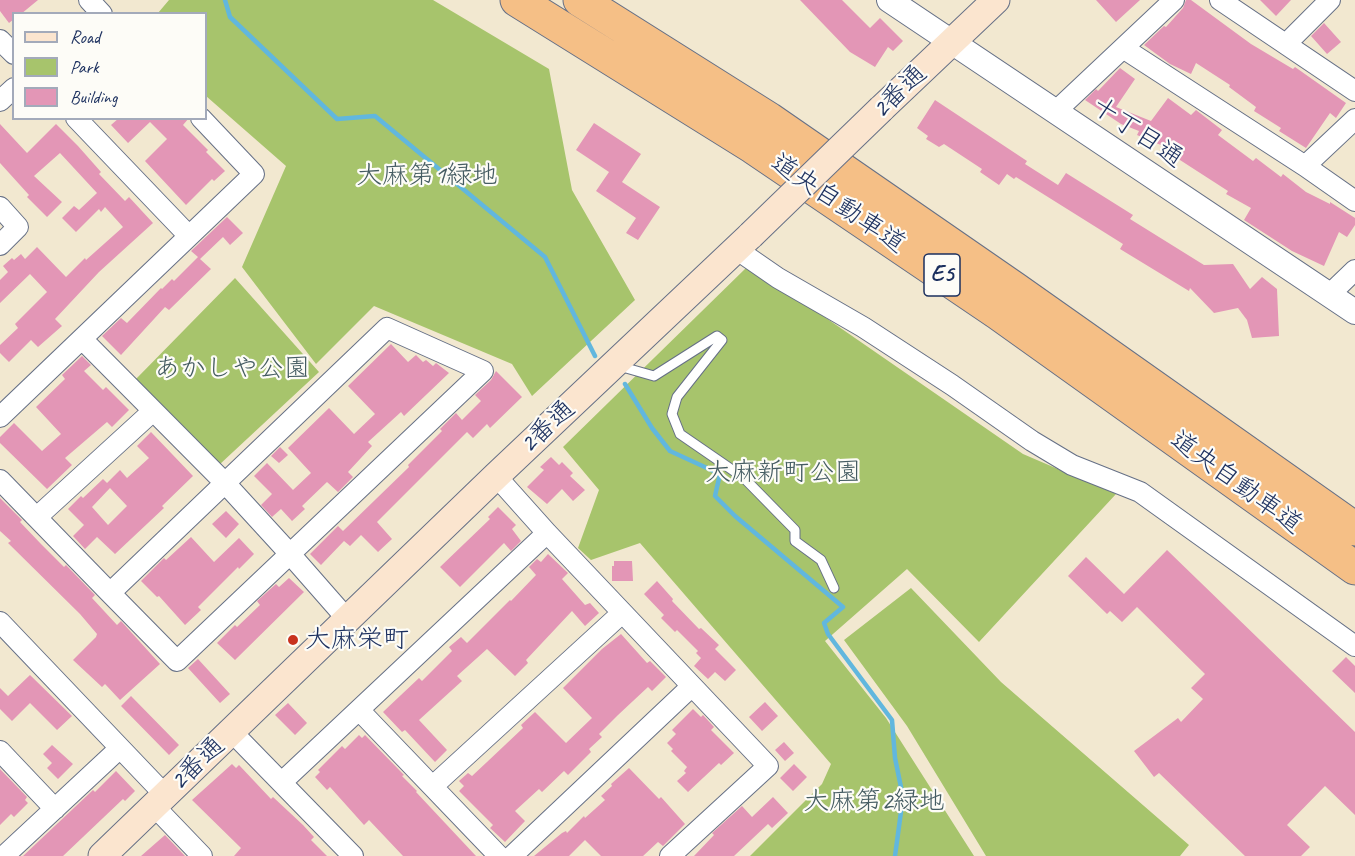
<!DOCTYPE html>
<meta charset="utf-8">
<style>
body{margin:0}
#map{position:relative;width:1355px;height:856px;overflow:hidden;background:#f2e8d0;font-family:Caveat,sans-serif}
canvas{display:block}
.legend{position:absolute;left:12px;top:12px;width:195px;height:108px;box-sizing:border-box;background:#fdfcf7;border:2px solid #a3aaba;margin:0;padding:8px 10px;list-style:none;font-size:18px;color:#1b2f5e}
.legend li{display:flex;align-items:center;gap:12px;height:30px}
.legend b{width:30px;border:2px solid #a3aaba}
</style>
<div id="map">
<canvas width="1355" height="856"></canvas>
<ul class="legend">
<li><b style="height:8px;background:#fbe5cf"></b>Road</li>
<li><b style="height:16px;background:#a7c46c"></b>Park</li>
<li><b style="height:16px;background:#e396b6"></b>Building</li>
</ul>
</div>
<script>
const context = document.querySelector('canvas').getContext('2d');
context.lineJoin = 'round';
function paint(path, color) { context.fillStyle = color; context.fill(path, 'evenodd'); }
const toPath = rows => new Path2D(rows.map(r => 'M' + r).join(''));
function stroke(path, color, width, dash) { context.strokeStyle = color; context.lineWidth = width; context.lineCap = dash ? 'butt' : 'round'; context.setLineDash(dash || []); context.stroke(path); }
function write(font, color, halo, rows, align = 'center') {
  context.font = font + ' Caveat,"Klee One",sans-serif'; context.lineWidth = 4.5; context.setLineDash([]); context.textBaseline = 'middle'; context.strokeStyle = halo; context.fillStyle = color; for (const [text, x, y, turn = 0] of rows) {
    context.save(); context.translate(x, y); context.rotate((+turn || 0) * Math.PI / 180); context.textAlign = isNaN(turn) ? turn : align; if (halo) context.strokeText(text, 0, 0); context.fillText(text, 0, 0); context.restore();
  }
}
const green = toPath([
 [169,0,433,0,549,69,572,190,635,300,532,396,512,364,374,306,316,364,242,267,286,166,206,96,206,14,158,13],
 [746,268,813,309,1023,454,1116,494,979,642,907,569,825,641,886,718,974,856,750,856,822,784,831,764,640,543,591,560,578,548,599,490,563,447],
 [235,278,319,372,219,465,136,379],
 [911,588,1001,682,1189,845,1180,856,986,856,907,726,844,640]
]);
const stream = toPath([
 [225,0,230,17,337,119,375,116,545,257,595,356],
 [625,384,652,428,670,451,720,474,715,496,735,516,843,607,824,623,828,634,892,720,895,758,903,797,895,856]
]);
const building = toPath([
 [0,0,38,0,21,14,14,14,14,19,9,23,0,11],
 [800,0,842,0,870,28,880,18,903,41,893,51,888,47,875,67,850,52],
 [1096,0,1140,0,1116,22],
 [1186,0,1191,0,1251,44,1293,69,1295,67,1346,103,1336,118,1330,113,1306,148,1279,131,1281,128,1254,111,1256,107,1229,87,1230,85,1196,63,1191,74,1170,64,1144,45,1164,26,1166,27,1183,8],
 [1260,0,1291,0,1276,16],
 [1324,23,1341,42,1327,54,1311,36],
 [1120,68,1135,79,1116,107,1151,121,1168,98,1191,115,1196,110,1222,130,1218,135,1253,161,1256,158,1281,177,1283,174,1306,192,1330,204,1330,202,1355,218,1355,225,1347,237,1339,232,1324,266,1292,251,1244,220,1251,208,1226,194,1228,191,1166,151,1168,148,1137,135,1139,131,1121,124,1085,100,1096,89,1098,91],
 [935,100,1027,161,1025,164,1058,185,1066,173,1133,215,1130,219,1204,265,1233,264,1250,289,1262,277,1277,289,1279,336,1252,338,1247,320,1238,308,1214,313,1190,288,1189,291,1120,249,1123,244,1016,177,1014,179,1007,174,999,185,980,172,982,169,944,144,939,147,926,139,928,136,917,128],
 [119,118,189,118,183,125,208,150,206,152,225,171,214,181,212,179,186,205,145,161,167,139,150,122,128,143,111,125],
 [594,123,641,154,622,182,660,207,638,240,626,233,636,218,596,191,609,172,576,150],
 [0,124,27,153,56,124,78,146,101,172,99,174,125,201,129,197,153,223,99,272,55,319,62,326,38,347,31,340,9,362,0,353,0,345,18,328,15,324,47,292,30,274,0,303,0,280,8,272,3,266,12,258,14,260,21,254,25,259,37,247,66,277,85,258,86,260,123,227,105,207,101,212,99,209,76,232,62,218,74,206,79,210,97,193,60,153,34,176,62,202,47,217,27,197,29,195,0,163],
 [227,217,243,233,230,245,223,237,200,259,211,269,169,310,165,307,121,355,102,336,121,318,127,323,161,288,162,289,172,279,174,281,198,257,191,251],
 [391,344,408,362,416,355,423,362,426,360,433,366,436,363,449,373,404,416,401,412,368,442,372,446,348,472,353,477,338,492,327,482,302,506,305,509,292,521,281,509,272,517,261,505,272,494,254,476,267,463,293,490,311,473,288,448,329,408,354,434,375,414,348,386],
 [82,356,91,365,84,371,103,390,106,387,129,410,112,427,107,422,65,458,72,465,47,489,0,443,0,437,14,423,42,451,61,434,36,407,65,379,62,375],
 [496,371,522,397,490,428,487,424,473,438,467,432,377,522,392,539,378,552,361,535,350,546,344,541,321,565,310,554,338,526,343,531,409,467,408,465,442,431,440,429,456,413,462,420,481,401,475,395,491,380],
 [151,432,193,476,162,506,164,508,115,554,97,537,85,549,73,536,84,525,68,509,81,496,83,498,103,479,107,483,120,470,127,478,149,458,137,446],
 [110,488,127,506,108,525,92,507],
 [280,447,288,455,279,463,271,456],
 [551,457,559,465,562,462,573,473,570,476,585,490,573,501,562,489,547,504,527,487,544,470,540,467],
 [0,498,22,520,20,522,41,544,64,567,66,565,95,595,92,598,117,625,121,621,160,664,120,700,105,684,102,687,73,660,96,637,97,634,80,614,8,543,11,541,0,531],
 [498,507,516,525,512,529,521,541,511,551,504,543,460,587,440,567,490,519,488,517],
 [226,511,239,524,226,538,212,524],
 [191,537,214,562,239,538,254,554,239,569,238,567,198,607,201,610,185,625,159,596,157,597,141,581,164,558,166,560],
 [1167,550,1355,732,1355,815,1325,786,1287,825,1310,847,1301,856,1245,856,1159,773,1154,777,1134,751,1178,718,1181,722,1203,699,1191,688,1205,674,1137,607,1122,622,1110,611,1107,614,1068,576,1086,557,1124,594],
 [548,554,568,573,562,579,585,605,590,603,599,613,585,626,572,611,526,660,528,663,515,676,487,649,457,676,462,681,419,720,447,750,435,762,405,730,402,732,383,712,419,678,422,681,452,651,449,647,461,637,467,643,510,600,511,601,536,575,529,567,537,559,541,562],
 [614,561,632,561,633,581,612,581,612,566,614,566],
 [289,578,304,592,235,660,217,643,235,625,237,627,260,605,257,601,276,584,279,587],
 [657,581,673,599,672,601,699,629,701,628,719,645,715,649,736,670,725,681,715,672,708,679,694,666,701,658,696,653,698,651,677,630,675,632,661,618,664,615,644,594],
 [621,634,647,663,650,661,666,677,652,691,648,687,618,715,599,734,602,737,589,749,591,752,568,775,564,771,542,792,539,789,515,811,525,821,505,842,490,828,493,825,459,791,464,786,459,781,468,773,472,776,487,762,523,728,521,725,535,712,566,743,592,718,563,688,602,649],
 [1346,657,1355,666,1355,693,1332,671],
 [198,659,230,694,220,703,188,668],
 [30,675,72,716,57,730,30,703,12,721,0,709,0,688,8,696],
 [131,696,179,745,169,755,121,706],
 [765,702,778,716,762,731,749,717],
 [288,703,307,723,295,735,275,715],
 [693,709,701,717,703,715,714,727,711,730,734,753,721,765,719,763,688,792,677,781,686,773,684,771,687,767,671,751,673,749,667,743,676,734,672,730],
 [359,735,362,738,365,735,404,775,402,776,417,791,416,792,476,856,403,856,369,820,364,825,330,787,327,790,315,777,320,772,318,770,342,746,345,749],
 [784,742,794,753,785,761,775,750],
 [52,745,73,764,58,779,47,768,52,763,43,754],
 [232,764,236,768,239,765,271,799,273,797,303,825,314,837,311,840,327,856,234,856,241,848,192,800],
 [794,764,807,777,793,791,780,778],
 [629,768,659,799,661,797,685,824,663,846,658,842,643,856,601,856,585,840,569,856,534,856,562,833,566,831,567,833,584,816,585,818,605,800,601,796,612,786,611,784],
 [0,769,27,797,25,800,28,803,14,817,11,814,0,825],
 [116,771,135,791,125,801,123,799,63,856,23,856,93,790,95,792],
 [773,797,788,813,772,828,768,824,734,856,694,856,714,835,712,833,742,806,752,817],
 [165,835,185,856,141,856]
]);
const service = toPath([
 [619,366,654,376,717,336,722,340,677,397,672,414,680,434,744,478,795,530,795,541,821,560,834,588]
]);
const minor = toPath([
 [89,0,102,14],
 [1220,0,1355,91],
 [0,40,14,54],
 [1286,44,1330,0],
 [1123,48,1305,166,1355,201],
 [0,101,14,88],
 [1055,112,1174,0],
 [76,118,189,236],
 [1305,166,1355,119],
 [0,207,18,227,0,245],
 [736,249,778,278,863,327,952,385,1032,441,1072,465,1140,492,1355,646],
 [1329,295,1355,270],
 [82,339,225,483,290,554,347,619],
 [0,417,254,174,201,118],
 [496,476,547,533,768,766,670,856],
 [0,480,110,593,177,661,483,371,387,328,110,593],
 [37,517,153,411],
 [0,622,165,795],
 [359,710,499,856],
 [231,731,353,856],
 [0,751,55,809],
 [282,782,547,533],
 [433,786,622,613],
 [154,806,202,856],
 [4,856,120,748],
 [512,856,692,686]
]);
const tertiary = toPath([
 [889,0,1355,312]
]);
const secondary = toPath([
 [881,109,996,0],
 [102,856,496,476,751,235]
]);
const motorway = toPath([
 [517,0,753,147,998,313,1355,568],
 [580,0,769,119,1015,289,1355,529]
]);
const secondaryBridge = toPath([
 [751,235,881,109]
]);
const markers = [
 [293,640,6,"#c8321e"]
];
const shields = [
 [942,275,36]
];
const shieldNames = [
 ["E5",942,275]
];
const streetNames = [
 ["2番通",900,92,-44],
 ["十丁目通",1137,133,34],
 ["道央自動車道",838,204,34],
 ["2番通",548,427,-43],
 ["道央自動車道",1236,483,36],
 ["2番通",198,764,-44]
];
const parkNames = [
 ["大麻第1緑地",427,176],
 ["あかしや公園",232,369],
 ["大麻新町公園",783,473],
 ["大麻第2緑地",874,802]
];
const poiNames = [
 ["大麻栄町",305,640]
];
paint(green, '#a7c46c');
stroke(stream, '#61b7de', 4.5);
paint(building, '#e396b6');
stroke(service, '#667086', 11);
stroke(minor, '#667086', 22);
stroke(tertiary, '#667086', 26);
stroke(secondary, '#667086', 29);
stroke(motorway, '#667086', 35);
stroke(service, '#fff', 9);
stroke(minor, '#fff', 20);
stroke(tertiary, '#fff', 24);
stroke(secondary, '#fbe5cf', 27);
stroke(motorway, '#f5bf86', 33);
stroke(secondaryBridge, '#667086', 29, []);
stroke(secondaryBridge, '#fbe5cf', 27);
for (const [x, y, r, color] of markers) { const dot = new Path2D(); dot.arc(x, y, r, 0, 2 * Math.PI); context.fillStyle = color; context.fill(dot); stroke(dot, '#fdfcf7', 2); }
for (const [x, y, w] of shields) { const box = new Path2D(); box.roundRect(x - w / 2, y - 21, w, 42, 4.5); context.fillStyle = '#fdfcf7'; context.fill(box); stroke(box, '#1b2f5e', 1.5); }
write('bold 24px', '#1b2f5e', null, shieldNames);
write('26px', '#1b2f5e', '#fdfcf7', streetNames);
write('26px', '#455c62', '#fdfcf7', parkNames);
write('26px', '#1b2f5e', '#fdfcf7', poiNames, 'left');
</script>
